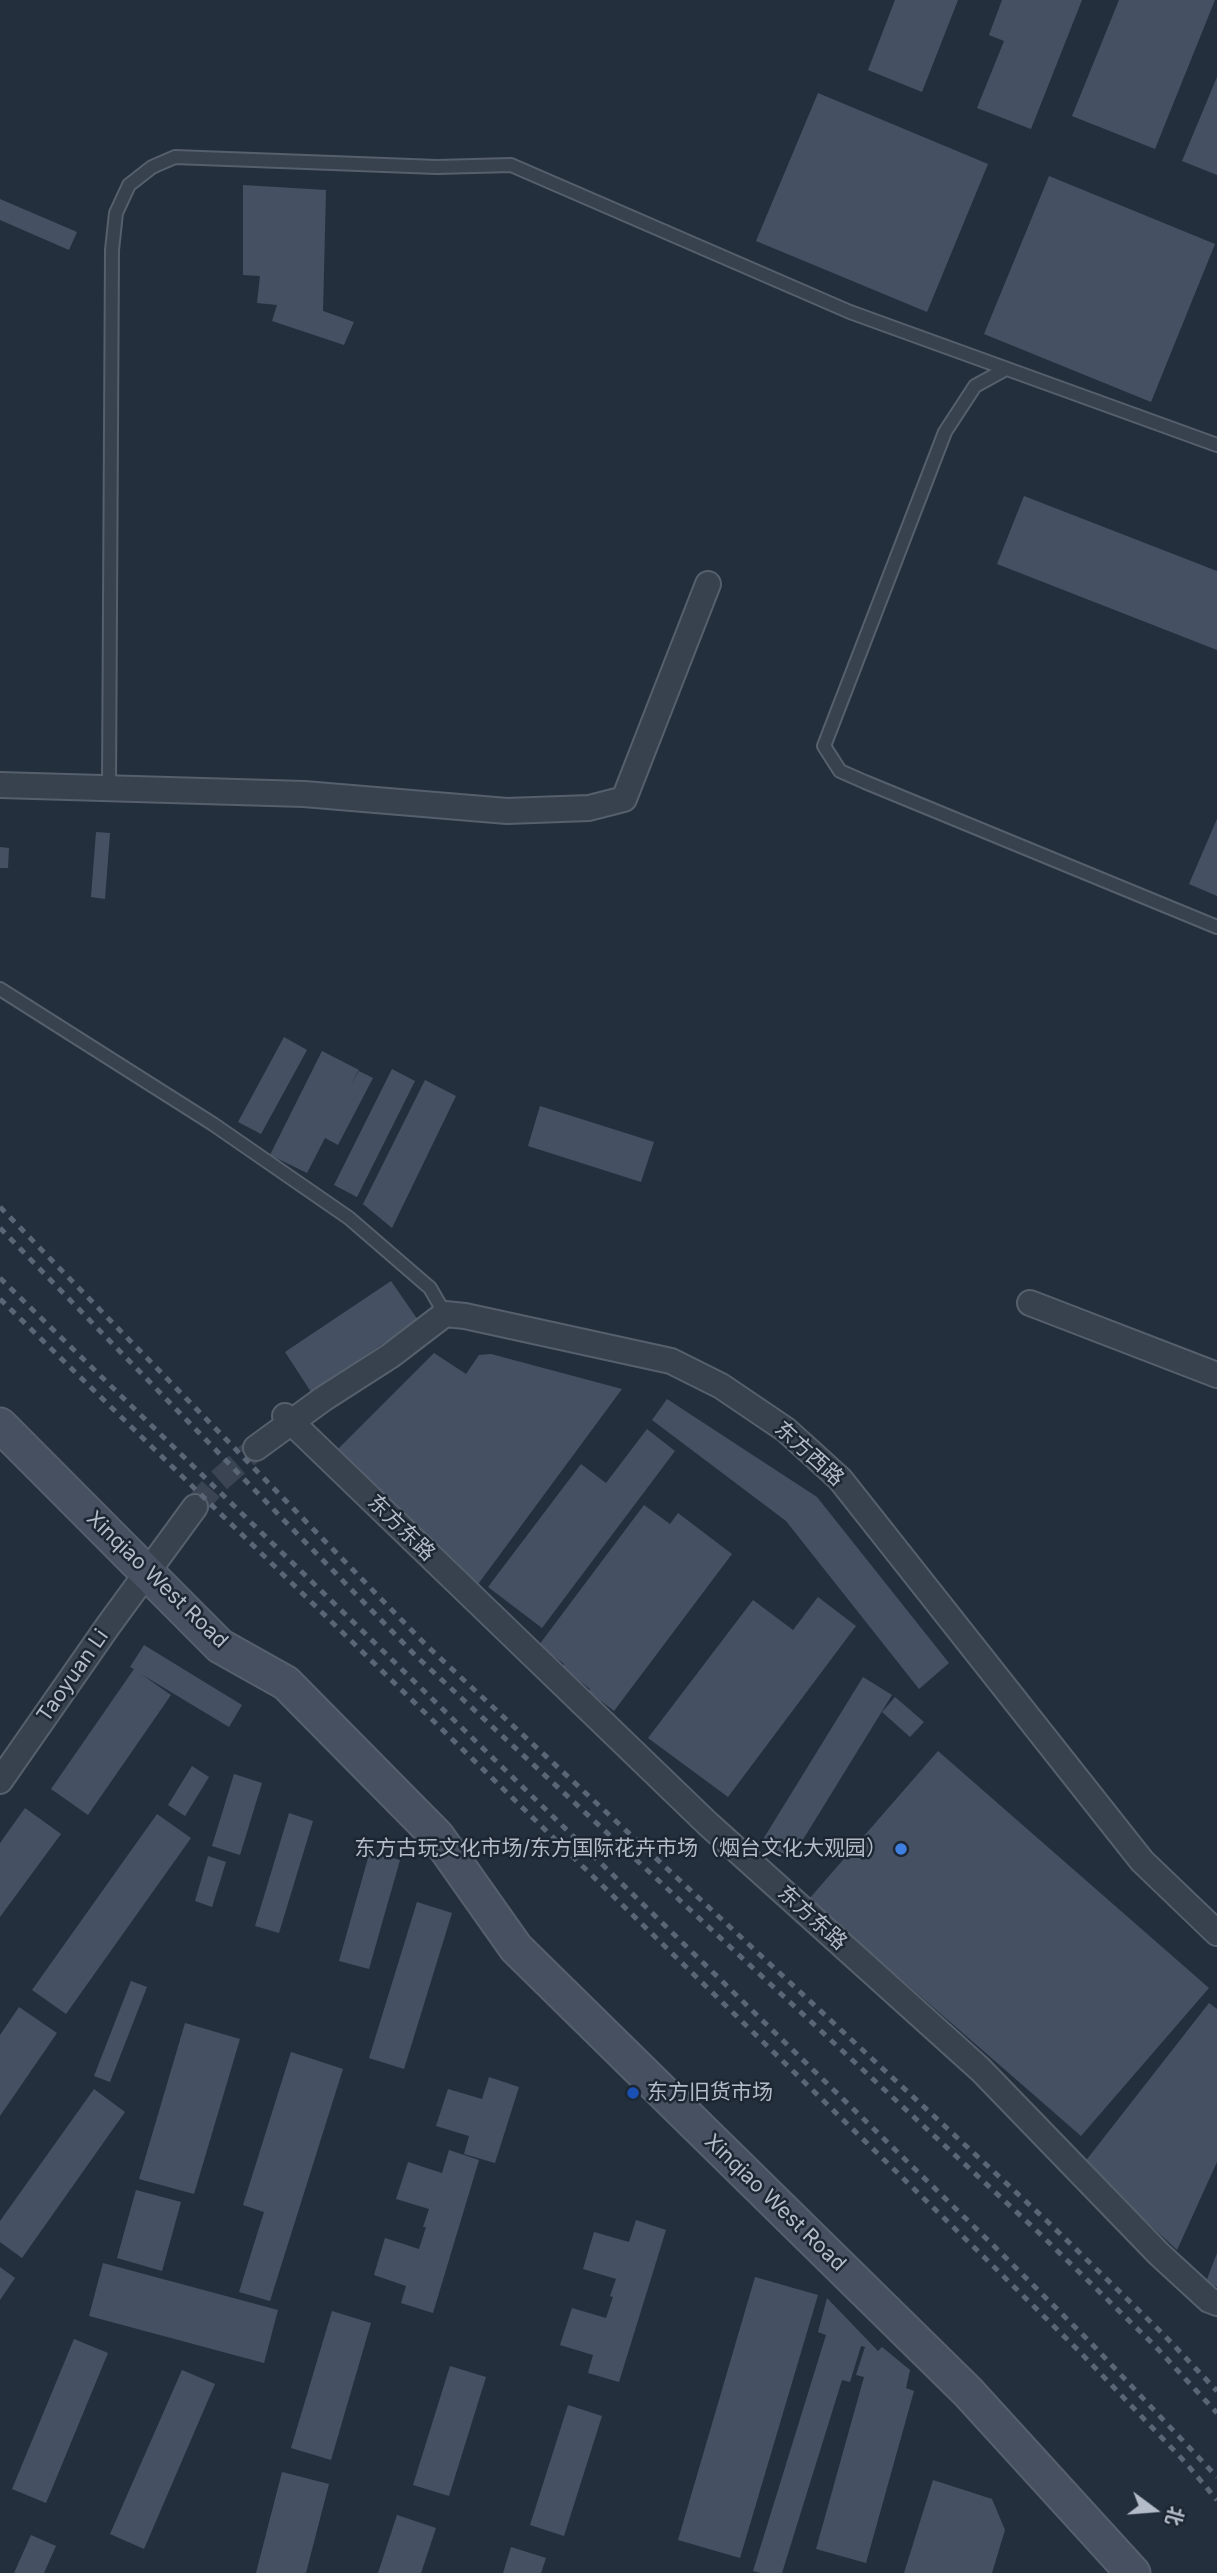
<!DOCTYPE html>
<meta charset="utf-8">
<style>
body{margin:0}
#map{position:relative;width:1217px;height:2573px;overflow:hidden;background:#242f3e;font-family:Inter,"Noto Sans SC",sans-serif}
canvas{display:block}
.north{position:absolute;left:1119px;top:2475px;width:70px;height:70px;-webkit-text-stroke:5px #1d2633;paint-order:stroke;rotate:106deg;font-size:19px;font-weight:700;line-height:28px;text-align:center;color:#b4bcc9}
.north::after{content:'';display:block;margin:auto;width:24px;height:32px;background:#b4bcc9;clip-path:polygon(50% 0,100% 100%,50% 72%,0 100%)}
</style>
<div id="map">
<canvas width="1217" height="2573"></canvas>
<div class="north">北</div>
</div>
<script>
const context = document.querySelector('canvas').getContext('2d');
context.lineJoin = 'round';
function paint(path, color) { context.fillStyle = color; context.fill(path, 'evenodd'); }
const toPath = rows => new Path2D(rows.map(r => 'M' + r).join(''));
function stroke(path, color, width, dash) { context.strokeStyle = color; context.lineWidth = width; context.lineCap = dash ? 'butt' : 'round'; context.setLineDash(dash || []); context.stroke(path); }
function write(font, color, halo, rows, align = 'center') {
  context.font = font + ' Inter,"Noto Sans SC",sans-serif'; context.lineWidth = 5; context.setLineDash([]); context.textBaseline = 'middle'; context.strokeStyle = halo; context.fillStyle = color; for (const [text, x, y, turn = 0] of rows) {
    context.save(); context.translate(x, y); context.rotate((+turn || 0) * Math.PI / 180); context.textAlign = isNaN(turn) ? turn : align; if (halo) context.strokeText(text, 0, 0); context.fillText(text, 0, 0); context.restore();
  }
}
const building = toPath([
 [895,0,958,0,922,92,868,70],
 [1002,0,1082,0,1031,129,977,108,1004,41,989,35],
 [1119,0,1215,0,1155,149,1072,116],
 [1217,77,1217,175,1182,161],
 [818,93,988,164,927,312,756,241],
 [1049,176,1215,244,1151,402,984,334],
 [243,185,326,190,323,311,354,322,344,345,272,321,277,305,257,303,260,276,243,275],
 [0,199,77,232,69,250,0,220],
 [1024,496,1217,571,1217,650,997,564],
 [1217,819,1217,896,1189,884],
 [96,832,110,833,105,899,91,897],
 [0,847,9,848,8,868,0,868],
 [284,1037,307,1050,261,1134,238,1122],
 [322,1051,359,1070,350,1086,359,1071,373,1078,338,1145,325,1138,307,1173,270,1155],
 [392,1069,415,1081,357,1197,334,1185],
 [425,1080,456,1096,392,1228,363,1204],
 [540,1106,654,1142,641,1182,528,1146],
 [391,1281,418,1320,311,1392,285,1352],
 [434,1353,466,1374,479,1355,491,1354,622,1389,476,1587,334,1453],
 [667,1399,817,1497,949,1663,919,1689,786,1521,652,1420],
 [647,1429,675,1451,542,1628,488,1587,581,1464,606,1483],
 [644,1505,670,1524,678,1513,732,1554,614,1711,588,1691,590,1689,562,1667,564,1664,539,1645],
 [818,1597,856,1626,728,1797,648,1738,753,1600,793,1630],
 [144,1645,242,1705,229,1727,141,1674,171,1695,88,1815,51,1789,134,1669,130,1667],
 [863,1677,892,1695,791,1859,762,1841],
 [895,1697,924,1722,910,1737,882,1712],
 [938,1751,1209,1988,1081,2136,809,1899],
 [192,1766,209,1777,185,1816,168,1805],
 [234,1774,262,1783,240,1855,212,1846],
 [25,1808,61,1834,0,1917,0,1843],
 [289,1813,313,1821,279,1933,255,1926],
 [157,1814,191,1838,66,2014,32,1990],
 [370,1851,400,1860,369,1969,339,1961],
 [208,1856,226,1862,212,1907,195,1901],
 [417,1902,452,1913,404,2069,369,2058],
 [131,1981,147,1987,110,2082,94,2076],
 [1209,2003,1217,2009,1217,2162,1177,2250,1084,2163],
 [19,2007,57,2033,0,2116,0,2035],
 [185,2023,240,2039,194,2194,139,2179],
 [291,2052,343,2069,270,2301,239,2292,264,2212,243,2205],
 [489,2077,519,2087,495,2163,464,2154,469,2136,436,2126,448,2089,482,2099],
 [94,2089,125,2112,22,2258,0,2242,0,2221],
 [449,2150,479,2160,433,2313,401,2303,406,2286,374,2275,385,2238,419,2249,426,2227,423,2227,429,2209,396,2199,408,2162,442,2173],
 [136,2190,181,2202,162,2271,117,2258],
 [636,2220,666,2230,619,2382,588,2373,593,2355,560,2345,572,2308,606,2318,613,2297,610,2296,616,2279,583,2269,594,2232,629,2242],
 [1217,2253,1217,2287,1206,2282],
 [103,2263,278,2310,264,2363,89,2316],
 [0,2267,15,2278,0,2300],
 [755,2277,818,2295,740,2558,678,2540],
 [827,2298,878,2351,882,2347,910,2370,906,2388,914,2391,866,2563,816,2549,864,2377,856,2375,865,2347,861,2346,850,2382,842,2380,782,2573,761,2573,753,2571,826,2335,818,2332],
 [332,2311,371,2323,331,2460,291,2448],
 [74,2339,108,2353,46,2503,12,2489],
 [450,2366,486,2377,449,2496,413,2485],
 [182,2370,215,2384,144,2549,110,2534],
 [568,2405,602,2416,564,2536,530,2525],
 [282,2472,329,2484,306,2573,256,2573],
 [933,2480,992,2499,1005,2530,992,2573,904,2573],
 [397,2515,436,2528,421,2573,378,2573],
 [31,2535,56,2546,44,2573,14,2573],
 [511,2547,546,2558,541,2573,503,2573]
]);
const streetTunnel = toPath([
 [195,1507,217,1482,256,1448]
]);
const lane = toPath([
 [1006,369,975,386,945,432,824,746,840,771,865,782,1217,927],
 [109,787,112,250,116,213,129,185,152,167,175,157,437,167,511,165,850,312,1217,445],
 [0,989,213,1124,349,1218,430,1288,445,1314]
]);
const street = toPath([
 [0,785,304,794,507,811,589,808,624,799,708,584],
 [1030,1303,1217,1375],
 [285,1416,708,1824,981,2070,1159,2254,1209,2300,1217,2303],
 [256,1448,323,1399,390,1356,445,1314,465,1316,671,1361,721,1386,786,1430,840,1479,1142,1861,1217,1933],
 [0,1781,108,1626,195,1507]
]);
const secondary = toPath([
 [0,1425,220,1646,286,1683,437,1836,516,1948,968,2392,1133,2573]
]);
const rail = toPath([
 [0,1207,426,1645,1047,2221,1164,2335,1217,2391],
 [0,1228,416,1656,1037,2231,1154,2345,1217,2413],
 [0,1278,995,2247,1090,2342,1217,2477],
 [0,1299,985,2258,1080,2352,1185,2462,1217,2500]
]);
const markers = [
 [901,1849,7,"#3f7fe0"],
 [633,2093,7,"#1a4fb4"]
];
const streetNames = [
 ["东方西路",809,1454,42],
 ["东方东路",401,1528,44],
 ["Xinqiao West Road",157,1580,44],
 ["Taoyuan Li",73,1676,-55],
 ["东方东路",812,1918,42],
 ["Xinqiao West Road",775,2203,44]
];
const poiNames = [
 ["东方古玩文化市场/东方国际花卉市场（烟台文化大观园）",887,1849],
 ["东方旧货市场",647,2093,"left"]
];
paint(building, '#455162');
stroke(streetTunnel, '#3a4453', 24, [24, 12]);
stroke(lane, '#565f6c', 16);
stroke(street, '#565f6c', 28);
stroke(secondary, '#565f6c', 37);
stroke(lane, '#38414e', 12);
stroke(street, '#38414e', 24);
stroke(secondary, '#465061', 33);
stroke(rail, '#5a6575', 5, [7, 7]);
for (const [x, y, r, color] of markers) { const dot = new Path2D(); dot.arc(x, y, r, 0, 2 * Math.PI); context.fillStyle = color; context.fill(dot); stroke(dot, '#1d2633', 2.5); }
write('21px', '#b4bcc9', '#1d2633', streetNames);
write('21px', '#b4bcc9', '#1d2633', poiNames, 'right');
</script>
